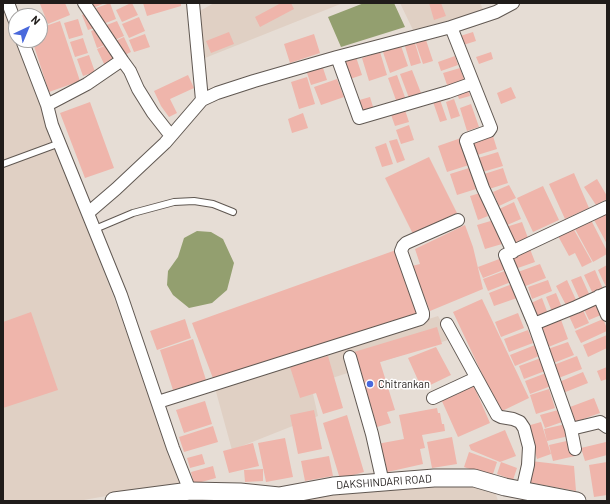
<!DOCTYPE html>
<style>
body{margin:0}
#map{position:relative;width:610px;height:504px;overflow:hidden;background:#e6ddd5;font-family:Barlow,sans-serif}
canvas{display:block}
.frame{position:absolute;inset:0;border:4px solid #201c1a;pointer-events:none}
.north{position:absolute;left:8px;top:8px;width:40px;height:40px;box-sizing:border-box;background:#fff;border:1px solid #a6a4a3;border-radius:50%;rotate:44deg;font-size:11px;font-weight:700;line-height:16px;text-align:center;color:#201c1a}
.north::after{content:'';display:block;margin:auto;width:14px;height:18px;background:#4a69dc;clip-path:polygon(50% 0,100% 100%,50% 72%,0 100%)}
</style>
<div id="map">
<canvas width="610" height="504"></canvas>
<div class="frame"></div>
<div class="north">N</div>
</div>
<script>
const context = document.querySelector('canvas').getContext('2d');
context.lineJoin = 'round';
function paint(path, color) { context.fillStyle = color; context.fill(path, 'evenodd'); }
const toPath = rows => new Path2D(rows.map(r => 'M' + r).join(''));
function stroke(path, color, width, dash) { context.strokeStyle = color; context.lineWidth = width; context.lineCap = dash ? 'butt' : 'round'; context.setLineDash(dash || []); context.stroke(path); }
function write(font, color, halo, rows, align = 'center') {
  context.font = font + ' Barlow,sans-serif'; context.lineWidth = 3; context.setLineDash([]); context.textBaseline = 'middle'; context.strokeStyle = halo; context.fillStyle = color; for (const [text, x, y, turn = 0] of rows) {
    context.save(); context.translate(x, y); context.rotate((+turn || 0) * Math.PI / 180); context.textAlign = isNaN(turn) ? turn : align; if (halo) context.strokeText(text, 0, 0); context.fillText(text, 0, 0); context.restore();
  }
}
const built = toPath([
 [214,3,343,3,205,58,198,12],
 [400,3,480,3,484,11,413,30],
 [3,8,118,309,180,483,78,501,3,501],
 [438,316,451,339,311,385,318,416,232,450,215,388],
 [473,484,494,488,498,501,292,501,348,491]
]);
const water = toPath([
 [364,3,394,3,405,27,341,47,328,17],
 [197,231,211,232,223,239,234,263,227,290,212,303,189,308,173,295,167,285,168,271,178,257,184,238]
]);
const building = toPath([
 [43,3,65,3,70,15,48,24,40,4],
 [91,3,105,3,93,8],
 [110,3,116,19,103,24,96,8],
 [131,3,132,3,138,15,122,22,116,10],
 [143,3,181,3,181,6,147,16],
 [281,3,291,3,294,9,260,27,255,17],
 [429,3,441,3,446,16,434,20],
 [94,10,100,26,88,30,82,15],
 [139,17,145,31,129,38,122,24],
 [78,19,83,35,69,39,64,23],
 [60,21,80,81,49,92,32,40,40,40,40,28],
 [117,21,124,36,110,42,104,26],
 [102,27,108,44,97,48,91,31],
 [229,32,234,44,211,53,206,41],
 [473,32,476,41,460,46,457,37],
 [145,34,150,47,134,52,129,40],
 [314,34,320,53,290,63,284,44],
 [124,37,131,52,118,58,111,43],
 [425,37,433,61,423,64,415,41],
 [83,38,88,53,75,57,70,42],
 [414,40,421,63,411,66,404,43],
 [400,43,408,66,390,73,382,49],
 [109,44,116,61,105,66,97,49],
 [380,52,387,75,369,81,362,58],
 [491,52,493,59,479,64,476,57],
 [89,55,95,72,83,76,77,59],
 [455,56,458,65,441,71,438,62],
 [356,57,362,75,347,80,341,62],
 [322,65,327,80,311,85,306,70],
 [460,68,465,82,448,88,443,73],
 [412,70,421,93,409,98,400,74],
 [188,75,194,88,170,99,177,113,169,117,161,106,154,91],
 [397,75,406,100,397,103,388,78],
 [307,77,315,104,299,109,291,82],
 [337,79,344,97,321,105,314,87],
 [467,86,470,96,459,99,456,90],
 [511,87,516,98,501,104,497,93],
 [370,97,374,110,361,114,356,101],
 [439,97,447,120,440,122,432,99],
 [454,99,460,116,451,119,446,102],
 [90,102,114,168,85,178,60,113],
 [471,104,479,127,467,131,460,108],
 [404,107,409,122,395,126,390,112],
 [303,113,308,128,292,133,288,119],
 [409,125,414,140,401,144,396,130],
 [492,133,497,149,474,156,469,140],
 [461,138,469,165,447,172,438,146],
 [397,139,405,160,397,163,389,141],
 [386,143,393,164,382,167,375,147],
 [498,152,503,166,479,173,475,159],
 [429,157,457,213,413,234,385,178],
 [469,168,476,189,457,195,450,174],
 [503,168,508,183,486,190,481,175],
 [574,173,589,208,565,219,549,184],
 [597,179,607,196,607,199,596,205,584,187],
 [509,185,516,198,499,206,493,192],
 [543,186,559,220,533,232,517,198],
 [480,193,488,216,478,220,470,196],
 [514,202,521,219,505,226,497,210],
 [607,210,607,244,593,218],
 [494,220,502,244,485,249,477,225],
 [591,220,607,251,607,254,593,262,575,229],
 [522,222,528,238,511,244,506,227],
 [465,225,473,247,483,289,430,311,412,266,420,264,415,249],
 [573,228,592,262,582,267,575,253,569,256,558,236],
 [530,249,535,262,515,269,510,256],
 [396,250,421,315,214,381,192,323],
 [502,258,506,269,483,278,478,267],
 [540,264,546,278,523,287,518,272],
 [607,265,607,289,598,270],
 [507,270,511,282,488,291,483,279],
 [595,270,603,289,593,294,584,275],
 [581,276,590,296,580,300,571,280],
 [548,280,552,291,532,299,528,287],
 [567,280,577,302,567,307,556,286],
 [512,284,517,298,494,306,489,293],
 [556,293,563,310,553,314,546,297],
 [542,298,548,314,537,318,531,303],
 [482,299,529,398,500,412,453,312],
 [595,302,601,315,589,320,583,307],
 [583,310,589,323,575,329,569,316],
 [31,312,58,390,3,408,3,322],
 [518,313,524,328,501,337,495,322],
 [560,317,568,339,546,348,537,326],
 [185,319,191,338,157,350,150,331],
 [603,319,607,328,607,331,581,343,575,331],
 [437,327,442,344,380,362,395,410,387,412,391,423,377,427,354,352],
 [528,330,533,343,509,352,504,339],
 [607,335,607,348,588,357,583,345],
 [193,339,206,380,173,390,160,350],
 [568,342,574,355,551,364,545,350],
 [535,345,539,356,515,366,510,355],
 [436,347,451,375,422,389,408,358],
 [328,356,343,408,323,414,316,393,300,398,290,367],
 [577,356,582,369,556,379,551,366],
 [541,358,545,371,524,379,519,366],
 [607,367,607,379,601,381,597,371],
 [583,372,588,383,563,393,559,382],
 [546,373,551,386,530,394,525,381],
 [473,384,490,423,458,437,441,399],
 [549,389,555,408,536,414,530,395],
 [594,398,600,413,575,422,570,407],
 [205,401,212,424,184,433,176,410],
 [437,408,438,413,440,413,442,424,444,424,445,431,422,435,425,448,420,449,423,464,383,473,377,444,404,439,399,415],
 [314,410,322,449,298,454,290,415],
 [558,410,562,422,545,428,540,415],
 [347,415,364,472,340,479,323,423],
 [541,422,551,454,537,459,527,426],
 [566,424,569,436,547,441,544,429],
 [213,426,218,442,184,452,179,437],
 [505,430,516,456,500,462,471,450,469,445],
 [452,437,457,464,432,468,427,442],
 [285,438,293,477,266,482,258,443],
 [571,440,575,456,553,461,549,445],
 [606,442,607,455,585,461,581,448],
 [253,443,259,466,229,473,223,451],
 [469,452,497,462,492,477,464,467],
 [202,454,205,464,190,468,187,458],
 [329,456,333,476,305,481,301,461],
 [531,461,574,466,576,491,527,482],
 [501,462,517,468,513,480,497,474],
 [607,462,607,495,594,497,589,465],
 [213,466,216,478,194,484,191,472],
 [263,469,263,481,245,482,244,470]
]);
const lane = toPath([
 [3,164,60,143],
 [95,229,133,213,174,202,194,201,213,204,233,212]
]);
const street = toPath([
 [8,3,16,24],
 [84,3,122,60],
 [451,27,496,12,513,3],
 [22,40,47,105,52,125,121,295,173,448,190,491],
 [337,57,359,118,448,92,473,83],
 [202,100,217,93,254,81,337,57,451,27,491,128,489,131,467,139,466,141,483,188,513,252],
 [47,105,87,84,122,60,130,71,138,89,153,113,171,136],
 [607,207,505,255,534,324,571,429,600,422,607,427],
 [88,213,116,189,165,143,202,100,193,3],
 [599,296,607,315],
 [447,324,497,415,501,417,513,419,520,422,524,428,529,447,528,465,522,491],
 [534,324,576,307,607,293],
 [350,357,372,434,383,483],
 [433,398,476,378],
 [158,402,420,319,423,316,423,313,401,251,403,246,406,243,458,220],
 [571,429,575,449]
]);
const secondary = toPath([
 [114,501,190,491,240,492,279,496,333,486,434,478,474,478,505,487,577,501]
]);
const markers = [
 [370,384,4,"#4a69dc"]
];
const poiNames = [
 ["Chitrankan",378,384]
];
const streetNames = [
 ["DAKSHINDARI ROAD",384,482,-4]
];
paint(built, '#e0d0c4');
paint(water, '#939f6f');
paint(building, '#efb5ab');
stroke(lane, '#605852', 8);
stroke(street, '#605852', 14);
stroke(secondary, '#605852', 19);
stroke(lane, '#fff', 6);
stroke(street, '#fff', 12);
stroke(secondary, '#fff', 17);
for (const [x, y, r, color] of markers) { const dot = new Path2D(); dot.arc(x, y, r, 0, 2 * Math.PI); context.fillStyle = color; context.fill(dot); stroke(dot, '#fff', 1.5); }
write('11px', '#201c1a', '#fff', poiNames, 'left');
write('11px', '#201c1a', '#fff', streetNames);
</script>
